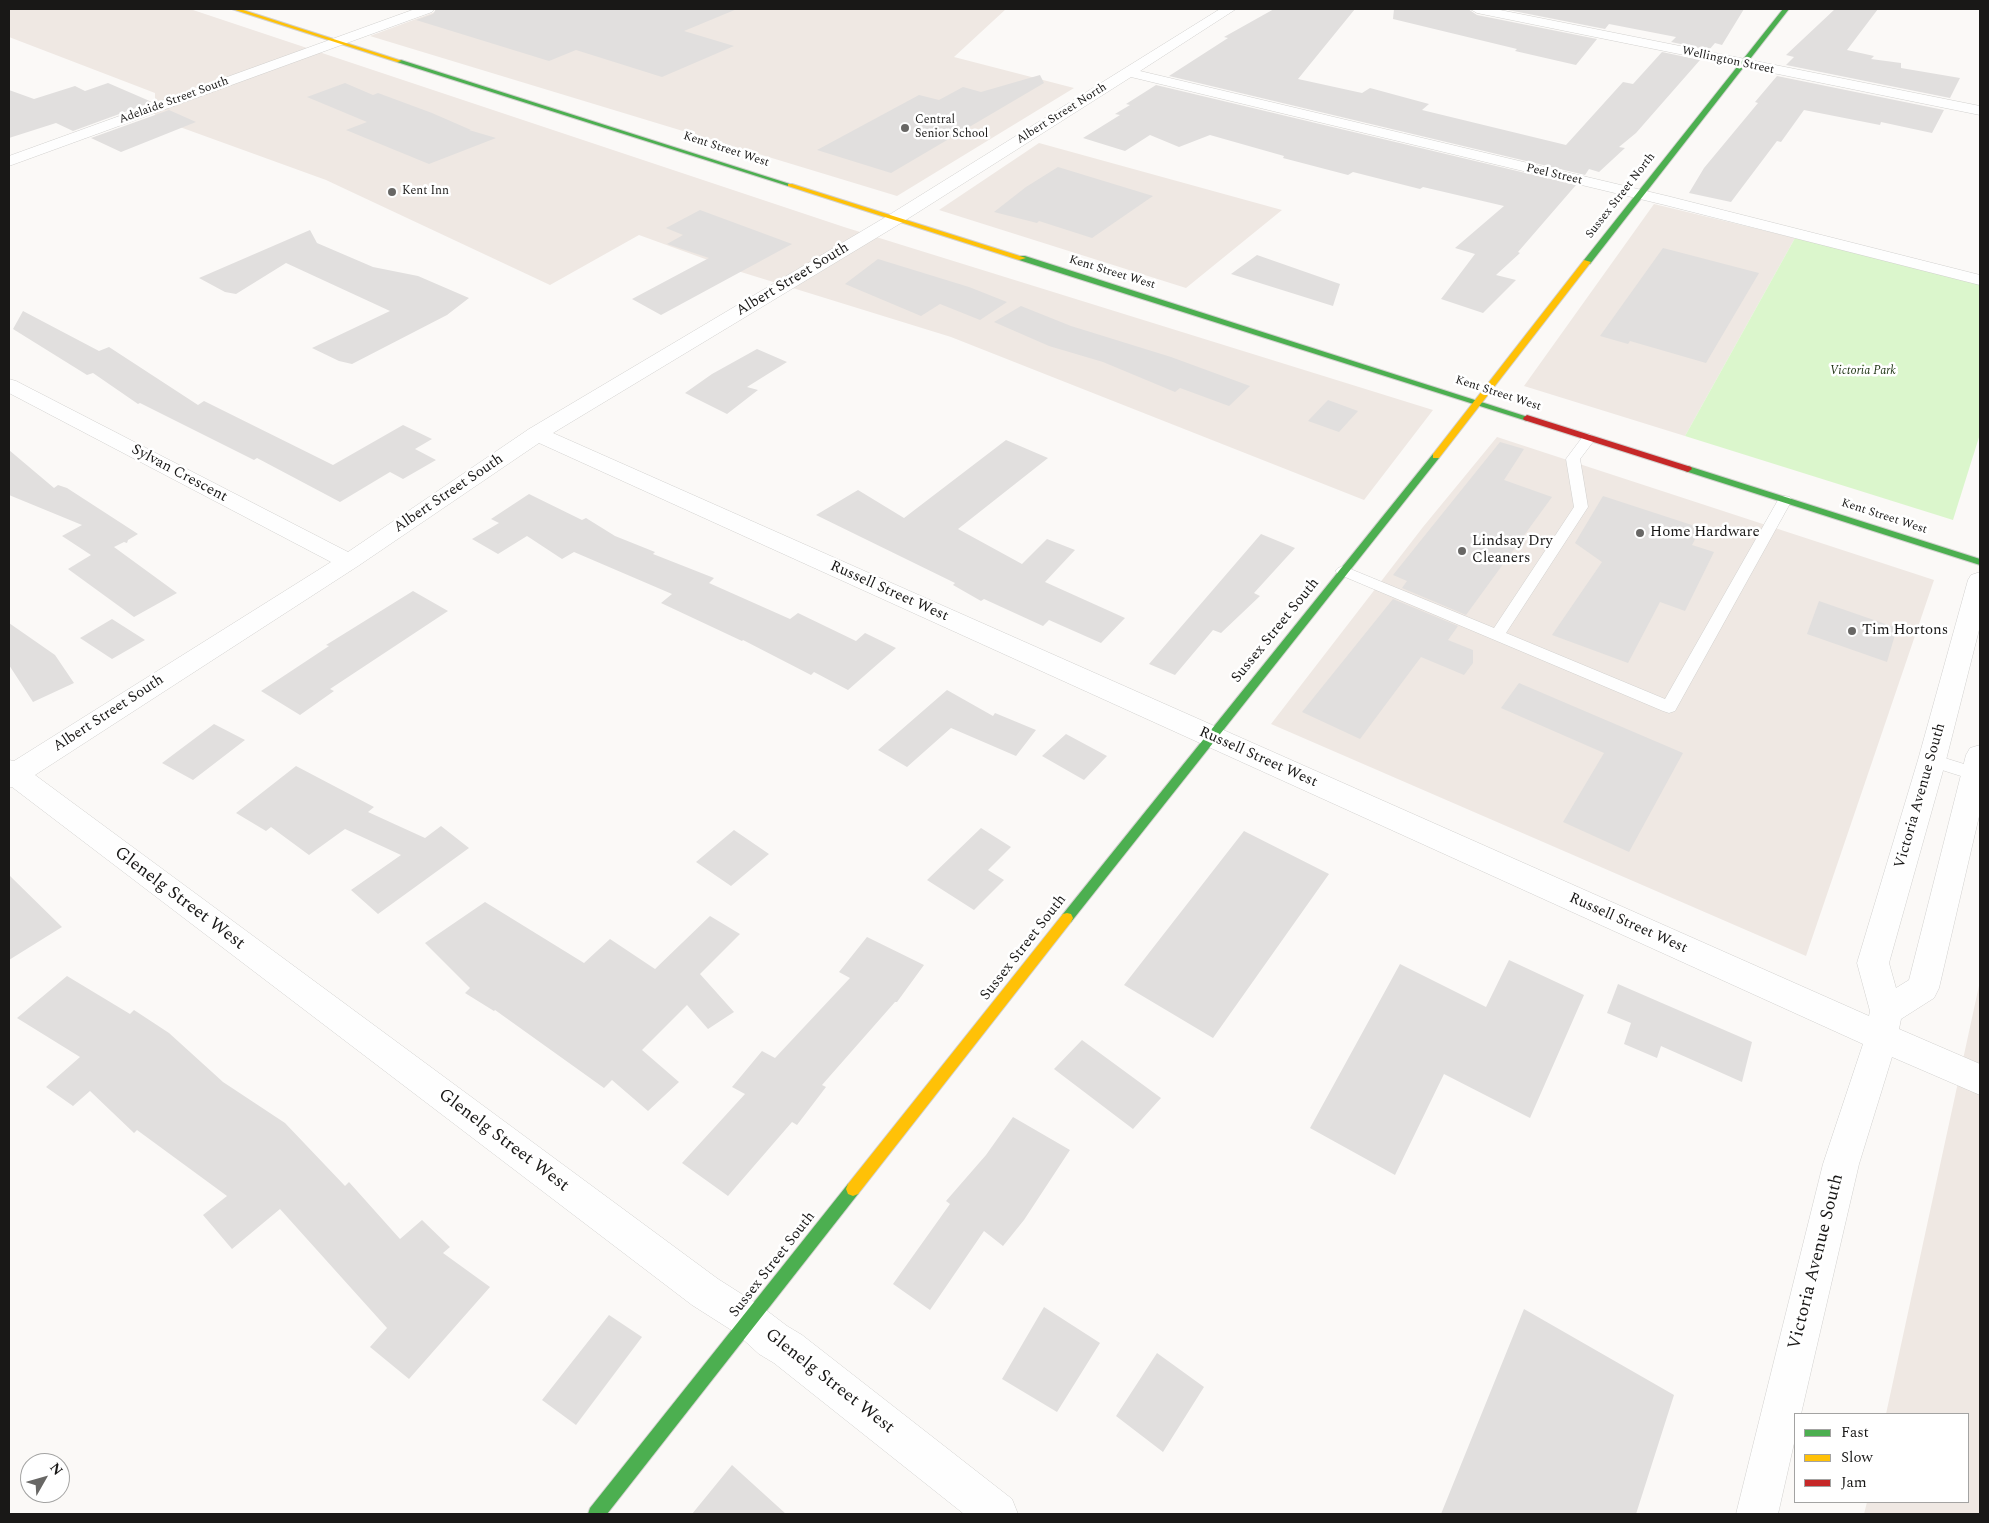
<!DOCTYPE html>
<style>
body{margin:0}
#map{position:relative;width:1989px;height:1523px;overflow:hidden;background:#fbf9f7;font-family:Spectral,serif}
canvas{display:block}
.frame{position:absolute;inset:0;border:10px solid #191817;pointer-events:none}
.legend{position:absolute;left:1794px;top:1413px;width:175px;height:90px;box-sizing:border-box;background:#fff;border:1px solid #a3a3a2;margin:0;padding:6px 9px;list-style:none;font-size:15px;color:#191817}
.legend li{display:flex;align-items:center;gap:10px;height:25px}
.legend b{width:25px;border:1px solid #a3a3a2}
.north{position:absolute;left:20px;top:1453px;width:50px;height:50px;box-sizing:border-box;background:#fff;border:1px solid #a3a3a2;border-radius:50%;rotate:52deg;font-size:14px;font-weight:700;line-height:20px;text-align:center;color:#191817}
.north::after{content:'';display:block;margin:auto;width:18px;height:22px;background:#686765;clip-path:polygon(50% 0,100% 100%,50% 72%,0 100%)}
</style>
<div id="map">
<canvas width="1989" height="1523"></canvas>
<div class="frame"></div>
<ul class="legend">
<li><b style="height:6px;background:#4caf50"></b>Fast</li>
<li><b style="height:6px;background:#ffc107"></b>Slow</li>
<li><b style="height:6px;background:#c62828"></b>Jam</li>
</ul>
<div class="north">N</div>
</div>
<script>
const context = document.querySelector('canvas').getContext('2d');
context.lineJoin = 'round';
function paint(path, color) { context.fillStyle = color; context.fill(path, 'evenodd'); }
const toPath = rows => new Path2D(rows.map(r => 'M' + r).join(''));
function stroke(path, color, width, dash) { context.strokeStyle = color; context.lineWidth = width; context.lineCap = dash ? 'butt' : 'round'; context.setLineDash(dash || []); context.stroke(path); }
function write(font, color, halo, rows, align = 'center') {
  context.font = font + ' Spectral,serif'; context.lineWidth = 5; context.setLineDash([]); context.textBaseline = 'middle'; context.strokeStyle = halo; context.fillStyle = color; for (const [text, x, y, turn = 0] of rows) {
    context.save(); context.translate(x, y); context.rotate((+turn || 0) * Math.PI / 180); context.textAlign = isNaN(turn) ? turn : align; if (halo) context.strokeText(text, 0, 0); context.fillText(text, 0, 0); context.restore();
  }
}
const built = toPath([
 [9,9,190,9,844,227,1433,410,1364,500,951,337,741,272,639,235,550,285,326,180,155,118,155,93,9,37],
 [443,9,1006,9,954,57,1074,88,897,196,370,36],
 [1039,143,1282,210,1186,288,939,210],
 [1654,204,1795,238,1685,436,1524,386],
 [1497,437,1934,580,1806,956,1271,724,1423,527],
 [1980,981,1980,1514,1864,1514,1867,1502,1968,1502,1968,1414,1886,1414]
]);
const green = toPath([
 [1795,238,1980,283,1980,434,1953,520,1685,436]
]);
const building = toPath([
 [436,9,737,9,684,31,734,46,662,77,576,50,549,61,416,20,433,14],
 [1274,9,1355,9,1298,79,1362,93,1370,88,1429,104,1422,110,1566,145,1623,82,1633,84,1662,52,1700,60,1636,133,1619,147,1625,148,1599,172,1589,169,1585,175,1169,76,1228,38,1224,37],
 [1394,9,1468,9,1477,15,1597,39,1576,65,1515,51,1517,49,1393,19],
 [1503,9,1744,9,1722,45,1715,43,1709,50,1671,42,1676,37,1609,24,1605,29],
 [1835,9,1878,9,1847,50,1874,56,1871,59,1901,63,1901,68,1960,78,1950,98,1786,65,1794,57,1786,55],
 [1040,75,1044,83,891,173,817,150,919,95,939,100,963,87,981,92],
 [1777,76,1944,110,1932,133,1881,122,1880,125,1804,110,1781,142,1777,141,1731,202,1689,193,1704,168,1758,103,1755,102],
 [108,83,152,102,73,131,56,123,9,138,9,90,34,99,75,86,85,91],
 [345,83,373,95,378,93,432,113,471,130,469,130,496,138,429,164,346,130,367,122,307,97],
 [1156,85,1576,185,1518,252,1520,253,1496,275,1516,280,1483,313,1441,299,1475,254,1455,248,1504,206,1423,187,1420,189,1353,172,1348,175,1283,158,1284,156,1210,135,1179,147,1150,135,1125,151,1083,138,1120,115,1115,114,1130,105,1126,104],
 [169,110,196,122,121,152,91,138],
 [1058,167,1153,196,1092,238,1039,221,1037,223,994,212,1026,187],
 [700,210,792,244,661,315,632,299,709,258,667,244,683,235,666,228],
 [310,230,317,243,373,267,418,276,469,298,447,315,352,364,339,361,312,348,390,311,286,263,236,294,225,292,199,278],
 [1663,248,1759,273,1706,363,1630,341,1628,344,1600,336],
 [1257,255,1340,284,1333,306,1231,274],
 [878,259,969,287,1007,302,980,320,940,304,921,316,845,284],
 [1021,306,1071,326,1171,357,1250,386,1229,406,1180,388,1175,392,1103,362,1049,346,994,322],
 [23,311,99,351,109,347,198,405,204,401,333,465,403,425,432,439,415,449,436,460,403,479,390,472,340,502,257,458,254,460,140,403,138,404,93,373,87,375,13,329],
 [757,349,787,362,747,387,758,390,727,414,685,393,712,374],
 [1328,400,1358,411,1339,432,1308,421],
 [1006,440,1048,458,958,529,1022,564,1047,539,1075,550,1045,582,1125,618,1101,643,1049,620,1043,626,984,599,981,601,953,585,955,583,816,515,858,490,904,518],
 [1500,442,1524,449,1504,480,1552,497,1466,615,1402,588,1407,581,1393,575],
 [9,450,54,488,58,485,67,488,138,534,128,540,127,543,124,542,114,547,177,593,134,617,68,569,91,555,62,536,82,525,9,495],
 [529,494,582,520,586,518,615,536,655,552,653,554,714,578,709,583,790,619,798,613,856,641,865,633,896,648,848,690,814,672,811,675,743,640,742,641,661,603,672,594,574,552,562,559,527,536,498,554,472,539,499,523,491,519],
 [1603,496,1701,528,1692,545,1714,552,1685,611,1660,602,1628,663,1552,635,1602,562,1575,543],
 [1261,534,1295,548,1254,593,1260,596,1221,633,1213,630,1175,675,1149,664],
 [413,591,448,611,330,689,334,691,300,715,261,691,329,646,326,645],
 [1393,599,1458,626,1448,640,1473,650,1473,663,1464,675,1421,657,1360,739,1302,712],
 [1819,601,1897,628,1887,662,1807,634],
 [112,619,145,640,112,659,80,638],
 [9,623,55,655,74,683,33,702,9,665],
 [1519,683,1683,753,1629,852,1563,822,1604,753,1501,708],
 [947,690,993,716,995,713,1036,730,1016,756,951,728,907,767,878,750],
 [214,724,245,740,193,780,162,763],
 [1066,734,1107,756,1084,780,1042,756],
 [296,766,374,807,368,812,425,838,441,826,469,848,378,914,351,890,401,855,345,829,309,855,271,827,266,831,236,813],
 [981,828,1011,847,988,870,1004,880,974,910,927,880],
 [734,830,769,854,731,886,696,862],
 [1244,831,1329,874,1213,1038,1124,985],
 [9,875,62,927,9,960],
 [485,902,584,963,610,939,655,969,710,916,740,934,700,974,734,1012,708,1029,687,1005,642,1050,679,1082,648,1111,612,1080,604,1088,495,1010,494,1011,465,993,470,988,425,943],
 [867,937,924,965,897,1002,895,1002,822,1085,826,1087,797,1125,792,1122,728,1196,682,1163,745,1094,732,1087,762,1051,775,1058,850,978,839,972],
 [1509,960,1584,995,1530,1118,1444,1074,1395,1175,1310,1128,1400,964,1486,1007],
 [67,976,130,1014,134,1010,169,1033,223,1082,285,1123,345,1186,349,1182,400,1239,422,1220,450,1247,443,1253,490,1287,409,1379,370,1347,387,1328,280,1209,232,1249,203,1215,227,1196,137,1130,134,1133,90,1091,73,1106,46,1087,80,1057,17,1018],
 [1618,984,1752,1042,1742,1082,1661,1046,1657,1058,1624,1044,1631,1023,1607,1013],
 [1082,1040,1161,1098,1133,1129,1054,1069],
 [1013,1117,1070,1150,1024,1220,1003,1246,984,1231,930,1310,893,1284,950,1204,946,1201,986,1155],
 [1044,1307,1100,1343,1057,1412,1002,1379],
 [1524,1309,1674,1395,1636,1514,1441,1514],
 [609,1315,642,1337,576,1425,542,1400],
 [1157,1353,1204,1387,1163,1452,1116,1416],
 [732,1465,786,1514,692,1514]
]);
const lane = toPath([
 [1589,434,1596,438,1580,459,1588,507,1506,633,1665,699,1778,500,1780,497,1785,496,1790,497,1792,500,1675,711,1669,713,1663,711,1338,574,1335,571,1338,568,1343,566,1348,568,1494,628,1574,507,1566,459,1584,435,1589,434],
 [1932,754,1980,769,1980,782,1926,765,1923,760,1926,755,1932,754]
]);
const street = toPath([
 [415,9,434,9,432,12,9,166,9,156,415,9],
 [1220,9,1236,9,1140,71,1667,196,1980,275,1980,285,1665,205,1131,77,901,223,553,433,1869,1016,1870,1011,1857,963,1918,760,1968,580,1971,575,1980,572,1980,626,1946,760,1889,963,1896,988,1909,980,1966,755,1970,748,1980,745,1980,812,1939,988,1934,998,1901,1019,1899,1029,1980,1064,1980,1095,1892,1057,1859,1164,1801,1414,1795,1414,1795,1439,1778,1514,1736,1514,1823,1164,1863,1044,539,443,358,566,35,775,718,1279,762,1307,787,1326,802,1335,1012,1499,1018,1514,964,1514,774,1363,759,1354,736,1333,692,1305,12,787,9,788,9,760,14,761,331,562,9,393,9,379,16,381,348,552,529,429,889,215,1220,9],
 [1470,9,1495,9,1980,106,1980,115,1477,13,1470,9]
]);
const fast = toPath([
 [1783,9,1789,9,1590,264,1584,264,1584,260,1783,9],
 [397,60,401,60,793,185,788,186,397,62,397,60],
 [1019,256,1025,256,1531,418,1527,421,1524,420,1019,260,1019,256],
 [1436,453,1439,454,1439,458,1071,922,1067,923,1063,922,1061,918,1063,914,1433,454,1436,453],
 [1688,466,1980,559,1980,565,1685,471,1684,469,1688,466],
 [853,1182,858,1184,860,1189,858,1194,607,1514,588,1514,590,1508,848,1184,853,1182]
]);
const slow = toPath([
 [232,9,240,9,402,61,397,62,232,9],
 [788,184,792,184,1026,258,1019,260,788,186,788,184],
 [1584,260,1591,262,1439,458,1433,458,1433,454,1584,260],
 [1067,913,1071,914,1073,918,1071,922,858,1194,853,1196,848,1194,846,1189,848,1184,1063,914,1067,913]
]);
const jam = toPath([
 [1527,415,1691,467,1692,469,1688,472,1685,471,1524,420,1523,418,1527,415]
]);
const markers = [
 [905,128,5,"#686765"],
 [392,192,5,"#686765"],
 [1640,533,5,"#686765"],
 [1462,551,5,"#686765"],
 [1852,631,5,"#686765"]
];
const farStreetnames = [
 ["Wellington Street",1728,61,12],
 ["Adelaide Street South",174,101,-20],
 ["Albert Street North",1062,114,-32],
 ["Kent Street West",726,150,18],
 ["Peel Street",1554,175,13],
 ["Sussex Street North",1621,196,-52],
 ["Kent Street West",1112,273,17],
 ["Kent Street West",1498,394,18],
 ["Kent Street West",1884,517,18]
];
const farPoinames = [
 ["Central",915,121],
 ["Senior School",915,135],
 ["Kent Inn",402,192]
];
const farParknames = [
 ["Victoria Park",1863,372]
];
const streetNames = [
 ["Albert Street South",793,280,-31],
 ["Sylvan Crescent",179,474,28],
 ["Albert Street South",449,494,-34],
 ["Russell Street West",889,592,24],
 ["Sussex Street South",1276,631,-51],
 ["Albert Street South",109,714,-33],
 ["Russell Street West",1258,758,24],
 ["Victoria Avenue South",1921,796,-74],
 ["Russell Street West",1628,924,24],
 ["Sussex Street South",1024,948,-52],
 ["Sussex Street South",773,1265,-52]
];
const poiNames = [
 ["Home Hardware",1650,533],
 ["Lindsay Dry",1472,542],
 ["Cleaners",1472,559],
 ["Tim Hortons",1862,631]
];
const nearStreetnames = [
 ["Glenelg Street West",179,899,37],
 ["Glenelg Street West",503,1141,37],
 ["Victoria Avenue South",1817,1262,-76],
 ["Glenelg Street West",829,1382,38]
];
paint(built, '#efe8e3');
paint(green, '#dbf6cc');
paint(building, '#e1dfde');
stroke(lane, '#d2d1cf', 1);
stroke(street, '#d2d1cf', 1);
stroke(fast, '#d2d1cf', 2);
stroke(slow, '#d2d1cf', 2);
stroke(jam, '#d2d1cf', 2);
paint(lane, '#fefefe');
paint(street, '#fefefe');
paint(fast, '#4caf50');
paint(slow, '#ffc107');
paint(jam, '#c62828');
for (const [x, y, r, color] of markers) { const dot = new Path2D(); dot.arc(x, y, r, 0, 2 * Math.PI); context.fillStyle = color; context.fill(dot); stroke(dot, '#fff', 2); }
write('12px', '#191817', '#fff', farStreetnames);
write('12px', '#191817', '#fff', farPoinames, 'left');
write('italic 12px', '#1b3110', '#fff', farParknames);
write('15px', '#191817', '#fff', streetNames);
write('15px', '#191817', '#fff', poiNames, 'left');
write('18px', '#191817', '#fff', nearStreetnames);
</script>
